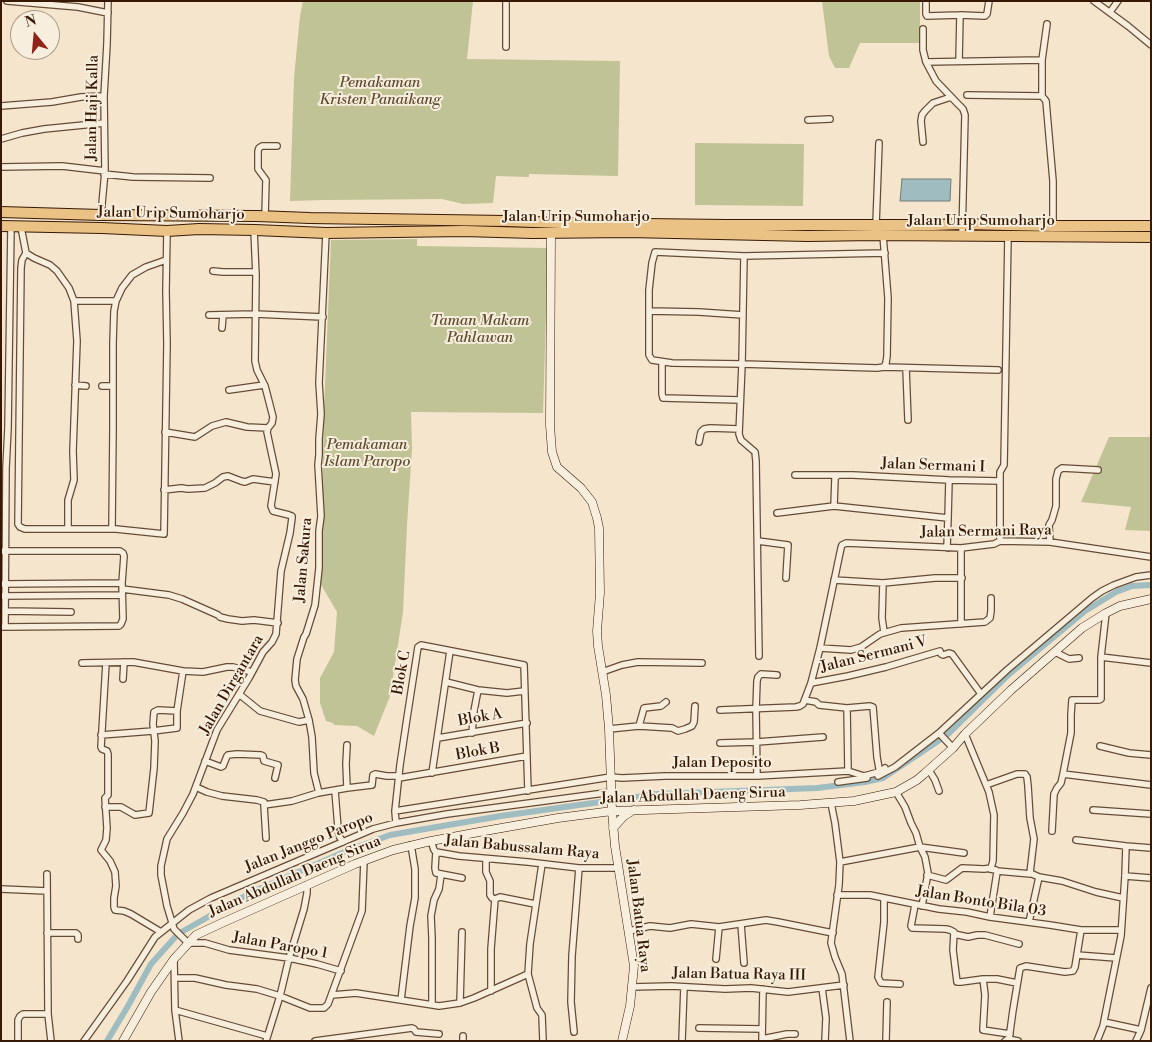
<!DOCTYPE html>
<style>
body{margin:0}
#map{position:relative;width:1152px;height:1042px;overflow:hidden;background:#f5e5cd;font-family:"Libre Bodoni",serif}
canvas{display:block}
.frame{position:absolute;inset:0;border:2px solid #371903;pointer-events:none}
.north{position:absolute;left:10px;top:10px;width:50px;height:50px;box-sizing:border-box;background:#f8eede;border:1px solid #ab9986;border-radius:50%;rotate:343deg;font-size:14px;font-weight:700;line-height:20px;text-align:center;color:#371903}
.north::after{content:'';display:block;margin:auto;width:18px;height:22px;background:#8f2418;clip-path:polygon(50% 0,100% 100%,50% 72%,0 100%)}
</style>
<div id="map">
<canvas width="1152" height="1042"></canvas>
<div class="frame"></div>
<div class="north">N</div>
</div>
<script>
const context = document.querySelector('canvas').getContext('2d');
context.lineJoin = 'round';
function paint(path, color) { context.fillStyle = color; context.fill(path, 'evenodd'); }
const toPath = rows => new Path2D(rows.map(r => 'M' + r).join(''));
function stroke(path, color, width, dash) { context.strokeStyle = color; context.lineWidth = width; context.lineCap = dash ? 'butt' : 'round'; context.setLineDash(dash || []); context.stroke(path); }
function write(font, color, halo, rows, align = 'center') {
  context.font = font + ' "Libre Bodoni",serif'; context.lineWidth = 4; context.setLineDash([]); context.textBaseline = 'middle'; context.strokeStyle = halo; context.fillStyle = color; for (const [text, x, y, turn = 0] of rows) {
    context.save(); context.translate(x, y); context.rotate((+turn || 0) * Math.PI / 180); context.textAlign = isNaN(turn) ? turn : align; if (halo) context.strokeText(text, 0, 0); context.fillText(text, 0, 0); context.restore();
  }
}
const green = toPath([
 [303,1,473,1,467,59,620,61,618,176,529,174,529,177,496,176,493,203,463,204,442,199,326,200,290,201,294,78,300,16],
 [822,1,920,1,920,43,860,43,849,68,835,68,829,56],
 [695,143,804,144,803,206,695,205],
 [417,239,417,246,548,248,543,413,411,412,412,449,407,525,403,612,390,696,374,736,357,726,334,725,333,723,326,721,320,703,320,678,334,652,337,612,320,583,324,409,331,240],
 [1109,437,1151,437,1151,531,1125,530,1131,507,1081,502]
]);
const water = toPath([
 [902,179,951,179,950,201,900,201,902,179]
]);
const canal = toPath([
 [107,1041,128,1006,151,964,178,934,250,893,349,850,390,835,501,816,657,794,817,788,865,782,883,778,947,735,1007,676,1085,611,1116,592,1132,586,1151,585]
]);
const minor = toPath([
 [7,1,78,7,108,13],
 [506,1,506,47],
 [926,1,926,14,927,16,960,15,959,61],
 [1094,1,1128,26,1151,45],
 [1110,12,1118,1],
 [960,15,985,16,987,14,989,1],
 [923,29,923,50,926,62],
 [967,95,1042,96,1046,101,1053,181,1053,227],
 [1042,96,1042,60,1047,24],
 [1,106,52,102,81,97,104,96],
 [808,120,830,119],
 [1,139,22,133,44,129,104,123],
 [923,142,921,121,922,115,925,111,933,103,951,97],
 [1,167,62,166,105,171],
 [104,174,133,177,210,178],
 [101,215,105,171,104,96,107,44,108,1],
 [265,216,266,180,258,169,258,151,259,148,262,146,277,146],
 [876,225,879,143],
 [21,227,26,253,34,258,50,265,57,271,69,288,74,301,77,341,73,451,74,480,68,500,68,529],
 [254,230,256,276,255,361,257,370,265,386,273,417,272,423,268,428,267,432,276,474,271,506,273,511,289,515,292,516,292,518,290,533,281,571,276,634,272,642,263,652,249,678,217,730,193,794,183,813,167,839,161,866,161,875,167,906,174,929,188,943,205,943,229,950,289,958,317,964,341,971],
 [962,236,965,115,963,109,957,103,936,81,926,62,1042,60],
 [26,253,22,260,21,268,18,524,20,527,25,529,116,529,164,534,167,344,166,291,167,231],
 [744,256,742,364,672,363,652,360,649,355,649,290,652,263,655,252,744,256,885,253],
 [213,271,223,272,256,272],
 [74,301,116,301],
 [649,311,699,312,743,315],
 [209,315,255,314,323,317],
 [222,328,223,315],
 [662,362,662,394,663,398,740,400],
 [884,367,998,370],
 [906,368,908,420],
 [75,385,86,386],
 [102,386,113,386],
 [229,390,264,385],
 [165,432,195,437,212,426,226,422,247,427,268,428],
 [699,442,701,432,704,429,710,428,739,429],
 [795,475,838,475],
 [1000,481,1000,472,1004,465,1008,236],
 [164,490,181,488,188,489,205,488,215,483,223,477,228,476,241,481,245,482,253,479,275,482],
 [834,506,948,518],
 [777,513,834,506,835,478,838,475,853,475,949,480,1000,481,1000,541],
 [112,529,113,429,113,343,114,311,116,301,122,288,132,275,146,267,166,260],
 [758,541,788,545,786,578],
 [1050,542,1049,525,1052,520,1056,506,1056,479,1058,471,1062,468,1098,470],
 [947,548,948,518,949,480],
 [3,551,120,551,123,553,124,556,122,583,123,619,121,624,119,626,3,627],
 [834,580,883,583,935,578,962,578],
 [883,583,882,618,884,632],
 [2,584,122,583],
 [122,589,169,595,182,599,218,615,220,617,228,619,242,621,254,620,278,623],
 [2,596,122,595],
 [5,611,71,612],
 [1106,613,1101,657,1101,699,1099,700,1072,700,1071,715,1071,733,1063,774,1151,785],
 [961,624,961,548],
 [5,627,6,468,8,428,11,226],
 [820,648,851,650,861,647,880,634,901,628,985,622,990,618,991,611,991,598],
 [1055,652,1069,659,1079,658],
 [759,656,756,461,755,452,741,440,739,434,742,364,877,368,884,367,886,363,887,356,888,298,883,235],
 [1101,657,1151,663],
 [82,663,133,662,183,671,203,672,227,667,233,667,252,672],
 [106,663,101,747,102,749,107,751,108,754,108,795,105,798,107,828,106,840,101,850,110,861,115,872,116,886,114,898,114,907,115,910,124,911,131,914,161,932],
 [602,672,622,665,638,662,702,663],
 [123,679,124,662],
 [446,682,478,690,507,693,524,691],
 [811,683,848,676,886,667,940,651,941,654,943,655,949,653,952,654,981,694],
 [239,694,260,711,299,722,309,720],
 [805,700,816,702,819,705,847,708,870,706,873,707,877,757,880,774],
 [847,708,848,771],
 [720,710,796,707,800,706,803,704,811,683,820,648,841,548,842,545,846,543,961,548,994,544,1000,541,1050,542,1151,557],
 [639,726,644,708,661,706,666,702],
 [609,729,639,726,672,728,678,731,685,729,692,726,694,722,695,706],
 [472,733,474,711,478,690],
 [939,733,953,748],
 [101,735,153,731,177,728,177,711,183,671],
 [438,738,527,723],
 [720,743,757,742,823,737],
 [347,745,346,764,347,788],
 [1100,746,1129,753,1151,755],
 [205,761,221,767,223,766,227,756,228,755,237,754,261,755,263,756,264,761,278,765,275,778],
 [929,770,935,780,939,791],
 [432,773,450,651],
 [757,776,756,709,757,681,758,677,761,674,777,675],
 [878,776,895,767,939,733,1007,670,1092,598,1102,591,1114,585,1136,577,1151,575],
 [399,778,527,756],
 [838,782,867,778],
 [986,785,1017,774,1025,774,1027,777,1028,786,1030,818,1034,839,1030,873,1039,877,1029,922],
 [196,787,207,792,222,796,257,800,264,802,264,805],
 [335,791,338,828,339,836,343,842],
 [896,792,905,807,911,823,916,833,920,847,925,857,928,873,922,906],
 [319,793,314,773,312,737,309,720,303,699,296,686,295,680,297,659,304,637,306,634,315,605,319,568,319,531,321,516,318,465,319,455,319,439,321,414,319,383,326,233],
 [831,803,835,823,840,862,839,885,831,943,835,957,842,974,850,1041],
 [105,807,121,807,135,815,149,813,154,768,155,741,153,724,154,712,158,710,177,711],
 [1093,810,1151,814],
 [395,811,400,765,407,718,418,647,421,645,524,665,528,791],
 [396,823,395,811,611,777,622,778,665,776,757,776,848,771,864,776,879,772,885,768],
 [1052,831,1054,794,1057,788,1061,783,1063,774],
 [266,838,264,805,292,801,318,793,347,788,372,785,373,775,375,774,387,776,399,776],
 [1076,840,1126,846,1151,848],
 [431,841,434,850,436,852,459,856,528,862,579,868,618,868],
 [436,852,435,868,436,873,462,878],
 [486,859,486,872,490,881,490,895,492,898,495,899,491,949,491,991],
 [840,862,920,847,964,853],
 [542,864,530,944,528,974,537,1008,542,1015,543,1041],
 [997,871,1031,874],
 [47,874,48,1014,51,1041],
 [927,875,946,880,962,868,984,869,991,868,993,861,994,815,989,792,965,734],
 [1125,876,1151,878],
 [1039,877,1062,881,1096,892,1123,898],
 [1,889,47,891],
 [837,895,870,895,939,909,967,912,990,917,1050,925,1081,930,1121,930],
 [884,898,884,922,878,977,881,983,900,984],
 [495,899,500,897,535,904],
 [915,905,911,926,912,928,946,929,950,930,954,932,953,950,957,982,961,982,983,979,985,995,983,1030,1010,1034],
 [990,917,997,872,996,870,990,869],
 [741,924,744,963],
 [629,931,650,926,670,928,691,924,719,927,766,920,778,922,833,933],
 [47,933,76,933,78,935,78,939],
 [954,934,968,937,977,935,985,935,1019,944],
 [1077,955,1116,958],
 [174,959,175,1010,179,1041],
 [716,959,719,927],
 [175,978,195,978,226,985,257,989,280,996,310,1008,324,1008,328,1004,362,911,364,861],
 [983,979,997,979,1017,983],
 [632,987,671,986,725,989,751,988,788,992,844,985],
 [822,988,826,1018,825,1041],
 [332,995,356,993,439,1006,460,1003,474,998,528,974],
 [401,1000,410,926,415,898,415,869,411,845],
 [460,1003,462,932],
 [432,1004,432,938,431,916,434,900,439,889,441,875],
 [175,1010,267,1036],
 [1104,1022,1141,1030],
 [699,1028,762,1029],
 [574,1032,571,1002,572,956,579,868],
 [463,1036,463,1041],
 [762,1039,787,1034,795,1034],
 [1009,1039,1013,1010,1020,968,1026,966,1065,972,1073,971,1075,967,1081,930],
 [18,1041,18,1020,20,1016,23,1014,48,1014],
 [84,1041,127,981,155,937,189,910,211,898,373,829,396,823,447,814,612,792],
 [266,1041,280,996,289,958,304,909,307,893,307,885],
 [315,1041,412,1028,414,1029,416,1032,439,1034],
 [682,1041,684,987],
 [762,1041,763,989],
 [886,1041,887,1002],
 [1005,1041,1008,1039,1018,1041],
 [1097,1041,1103,1026,1121,936,1125,876,1126,846],
 [1136,1041,1141,1030,1151,988]
]);
const secondary = toPath([
 [551,232,550,425,552,452,557,467,581,488,592,502,597,518,599,528,600,593,597,631,598,646,606,695,609,729,612,811,615,846,634,966,630,1006,622,1041],
 [613,828,624,816,634,810],
 [123,1041,151,992,174,959,196,935,224,922,355,864,393,850,431,841,479,832,558,818,612,811,800,805,854,801,896,792,917,780,924,774,953,748,965,734,1011,690,1082,628,1106,613,1120,606,1151,599]
]);
const trunk = toPath([
 [1,212,101,215,257,216,310,218,506,221,561,223,727,225,934,225,962,224,1053,226,1151,226],
 [1,226,102,228,167,231,199,229,255,230,326,233,464,231,533,233,629,232,808,236,875,235,1151,237]
]);
const parkNames = [
 ["Pemakaman",380,83],
 ["Kristen Panaikang",380,100],
 ["Taman Makam",480,321],
 ["Pahlawan",480,338],
 ["Pemakaman",367,445],
 ["Islam Paropo",367,462]
];
const streetNames = [
 ["Jalan Haji Kalla",93,108,-89],
 ["Jalan Urip Sumoharjo",171,214,1],
 ["Jalan Urip Sumoharjo",576,217],
 ["Jalan Urip Sumoharjo",981,221],
 ["Jalan Sermani I",933,466,2],
 ["Jalan Sermani Raya",986,532,-1],
 ["Jalan Sakura",304,560,-85],
 ["Jalan Sermani V",874,655,-14],
 ["Blok C",402,673,-80],
 ["Jalan Dirgantara",232,685,-60],
 ["Blok A",480,718,-10],
 ["Blok B",478,752,-10],
 ["Jalan Deposito",722,763],
 ["Jalan Abdullah Daeng Sirua",693,796,-2],
 ["Jalan Janggo Paropo",309,843,-22],
 ["Jalan Babussalam Raya",522,848,5],
 ["Jalan Abdullah Daeng Sirua",295,877,-23],
 ["Jalan Bonto Bila 03",981,902,9],
 ["Jalan Batua Raya",638,916,83],
 ["Jalan Paropo 1",280,946,10],
 ["Jalan Batua Raya III",739,975,1]
];
paint(green, '#c0c395');
paint(water, '#9fbdc0');
stroke(water, '#757b74', 1);
stroke(canal, '#9fbdc0', 6);
stroke(minor, '#664c36', 8);
stroke(secondary, '#371903', 9);
stroke(trunk, '#371903', 12);
stroke(minor, '#f8eede', 5.5);
stroke(secondary, '#f8eede', 8);
stroke(trunk, '#eac286', 10);
write('italic 15px', '#604c2f', '#f8eede', parkNames);
write('15px', '#371903', '#f8eede', streetNames);
</script>
